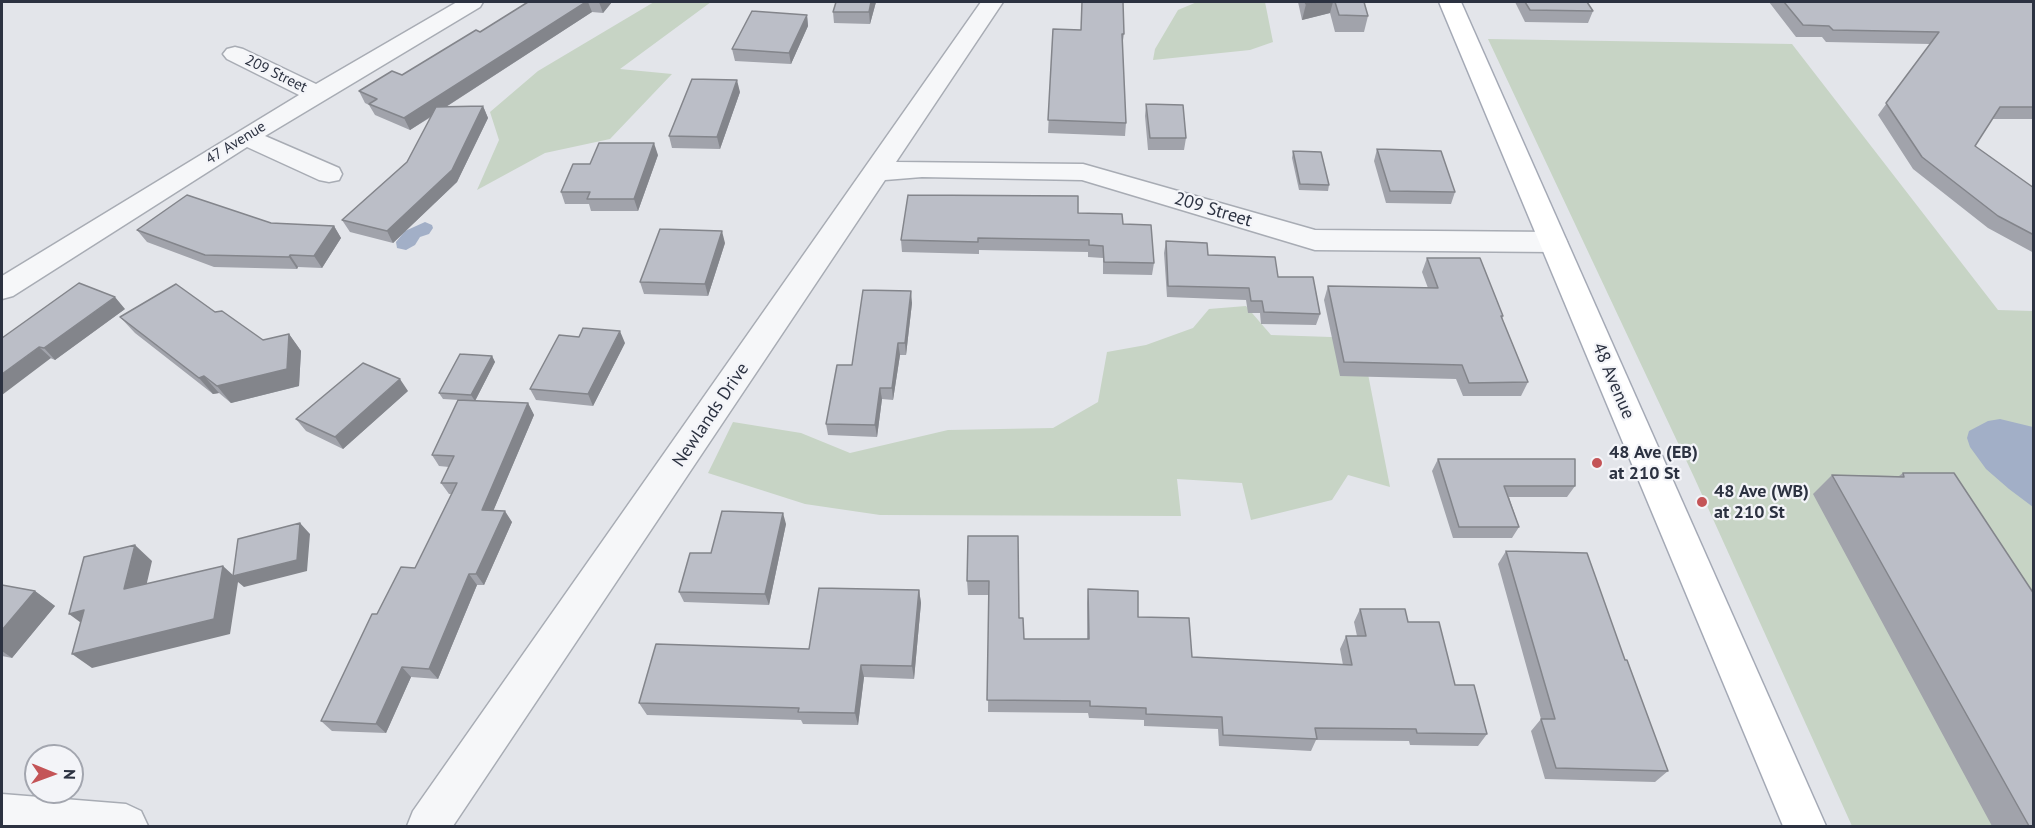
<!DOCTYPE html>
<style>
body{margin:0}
#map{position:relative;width:2035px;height:828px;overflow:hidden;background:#e3e5ea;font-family:"PT Sans",sans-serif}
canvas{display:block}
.frame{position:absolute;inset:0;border:3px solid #2c3241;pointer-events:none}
.north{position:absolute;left:24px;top:744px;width:60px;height:60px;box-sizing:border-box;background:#f3f4f8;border:2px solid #a3a6af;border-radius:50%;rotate:91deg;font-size:16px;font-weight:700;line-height:24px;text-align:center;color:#2c3241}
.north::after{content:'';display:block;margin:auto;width:21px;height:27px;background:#c45457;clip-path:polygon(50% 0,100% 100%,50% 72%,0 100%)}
</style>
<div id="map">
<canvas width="2035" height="828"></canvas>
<div class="frame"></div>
<div class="north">N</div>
</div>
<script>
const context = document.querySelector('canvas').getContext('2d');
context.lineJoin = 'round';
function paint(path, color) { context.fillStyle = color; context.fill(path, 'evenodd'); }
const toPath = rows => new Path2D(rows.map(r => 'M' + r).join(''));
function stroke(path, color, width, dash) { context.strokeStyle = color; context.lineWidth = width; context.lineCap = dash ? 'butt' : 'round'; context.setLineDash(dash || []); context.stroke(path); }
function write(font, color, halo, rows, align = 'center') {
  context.font = font + ' "PT Sans",sans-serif'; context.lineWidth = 4.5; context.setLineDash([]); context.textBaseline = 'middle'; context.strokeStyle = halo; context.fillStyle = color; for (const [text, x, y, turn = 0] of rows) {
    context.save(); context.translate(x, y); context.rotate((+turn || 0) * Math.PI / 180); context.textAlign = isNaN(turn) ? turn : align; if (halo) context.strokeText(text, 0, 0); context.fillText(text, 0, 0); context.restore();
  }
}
const green = toPath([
 [654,2,711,2,620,69,672,74,610,139,545,153,477,190,499,140,490,112,538,71],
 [1197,2,1265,2,1273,42,1250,50,1153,60,1155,49,1178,10],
 [1488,39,1792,44,1998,310,2033,311,2033,826,1852,826,1694,477],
 [1246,306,1271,335,1361,338,1390,487,1348,475,1332,500,1251,520,1242,483,1177,479,1181,516,880,515,805,504,708,473,733,422,801,433,850,453,948,430,1053,428,1098,402,1107,352,1146,345,1193,328,1209,309]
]);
const water = toPath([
 [425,222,432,225,433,228,429,234,420,237,415,245,406,250,397,248,396,242,405,231],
 [2000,419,2033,427,2033,507,2009,489,1986,469,1970,447,1967,438,1969,431,1988,421]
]);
const minor = toPath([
 [457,2,483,2,480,7,265,136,339,168,342,174,339,180,329,182,319,180,247,147,13,296,2,299,2,276,299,95,227,59,223,54,227,49,235,47,243,49,316,84,457,2],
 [981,2,1003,2,896,162,1083,164,1315,230,1553,232,1563,235,1567,242,1563,249,1553,252,1315,250,1082,180,922,177,885,180,453,826,407,826,413,811,981,2],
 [2,794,126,804,141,811,148,826,2,826,2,794]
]);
const major = toPath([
 [1439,2,1461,2,1826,826,1783,826,1439,2]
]);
const wall = toPath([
 [528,2,612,2,603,13,592,12,446,107,483,106,488,118,457,182,393,243,350,232,342,220,407,162,431,117,410,130,375,115,369,105,365,103,359,91,402,75,480,32],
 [876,2,870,24,834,23,833,12],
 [1298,2,1364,2,1368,16,1364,32,1335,32,1330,13,1302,20],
 [1515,2,1587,2,1593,11,1588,23,1525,22],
 [1769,2,2034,2,2034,119,1992,119,1975,146,2034,188,2034,253,1988,228,1913,169,1878,115,1930,44,1826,42,1822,37,1796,37],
 [807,15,808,26,791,64,735,61,732,49],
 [1053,29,1124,34,1122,47,1126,123,1125,136,1048,133],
 [740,92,720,149,672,148,669,136],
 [1146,104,1186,138,1184,150,1148,150,1145,116],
 [1377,149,1455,192,1451,204,1386,203,1374,161],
 [1293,151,1329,185,1328,191,1299,190,1292,158],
 [658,155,638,211,591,211,589,204,565,204,561,192,590,164],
 [1078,213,1123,224,1154,263,1152,275,1103,274,1103,258,1088,257,1088,252,979,250,979,254,902,252,901,240],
 [271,223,334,226,341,238,322,268,298,267,297,269,214,267,147,242,137,230],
 [1166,241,1278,277,1320,314,1316,325,1261,324,1260,313,1248,313,1246,300,1167,297,1164,253],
 [725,243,708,296,644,294,640,282],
 [1427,258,1503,316,1502,319,1528,382,1521,396,1463,396,1456,379,1340,376,1324,300,1328,286,1428,288,1422,272],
 [912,303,906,355,900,355,893,400,882,399,877,437,828,435,826,424,852,365],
 [125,309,55,360,2,338],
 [215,312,263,340,289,334,301,351,299,386,231,403,219,393,213,394,135,333,120,317],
 [625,343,593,406,536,400,530,389],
 [492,356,495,362,475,401,443,399,439,393],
 [408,391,343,449,306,431,296,419],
 [528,403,534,415,493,511,512,522,484,585,477,585,438,679,411,677,386,733,332,731,321,721,377,614,415,568,452,494,449,494,441,483,449,467,439,466,432,455],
 [1438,459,1575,486,1567,497,1509,497,1519,527,1512,538,1453,538,1432,471],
 [1903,473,2034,826,1992,826,1813,494,1832,475,1899,476],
 [786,524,769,605,684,602,679,592,711,553],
 [968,536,1019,618,1024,639,1087,639,1087,603,1088,589,1138,617,1192,657,1343,665,1340,649,1346,636,1357,636,1354,622,1360,609,1408,622,1455,685,1487,734,1478,746,1410,745,1409,741,1316,740,1311,751,1219,746,1218,729,1144,726,1144,720,1089,718,1088,713,988,712,989,595,968,595,967,581],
 [1506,551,1625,660,1668,771,1655,782,1545,779,1531,731,1541,719,1498,564],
 [2,585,35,591,55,606,12,658,2,656],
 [919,590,921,603,914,679,864,677,858,725,803,724,801,720,647,715,639,703,809,649]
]);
const shadedWall = toPath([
 [586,2,588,2,592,12,410,130,404,118],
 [599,2,612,2,603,13],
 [871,2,876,2,870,24,869,12],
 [1316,2,1333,2,1330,13,1302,20,1306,4],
 [807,15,808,26,791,64,789,53],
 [737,80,740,92,720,149,717,137],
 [483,106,488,118,457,182,393,243,387,231],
 [654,143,658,155,638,211,634,199],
 [334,226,341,238,322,268,314,256],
 [722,231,725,243,708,296,705,284],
 [290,255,298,267,297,269,289,257],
 [911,291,912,303,906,355,905,343],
 [115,297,125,309,55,360,44,348],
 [620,331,625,343,593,406,588,394],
 [289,334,301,351,299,386,231,403,217,386],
 [898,343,900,355,893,400,892,388],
 [39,347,51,358,2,395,2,374],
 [492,356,495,362,475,401,471,395],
 [204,376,219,393,213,394,199,378],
 [400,379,408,391,343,449,335,437],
 [880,388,882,399,877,437,875,425],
 [528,403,534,415,489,521,482,510],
 [505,511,512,522,484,585,476,574],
 [783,513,786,524,769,605,765,594],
 [300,523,310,534,307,571,244,587,238,582,230,634,92,668,72,654,223,566,234,576],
 [135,545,152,561,142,604,124,589],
 [469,574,477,585,438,679,429,669],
 [919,590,921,603,914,679,912,666],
 [35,591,55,606,12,658,2,651,2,630],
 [84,610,88,628,69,614],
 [861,665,864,677,858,725,855,713],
 [402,667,411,677,386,733,376,724]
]);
const building = toPath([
 [528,2,586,2,404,118,369,104,377,99,359,91,392,71,402,75,476,30,480,32,528,2],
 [836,2,871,2,869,12,833,12,836,2],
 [1082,2,1123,2,1124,34,1122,34,1126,123,1048,120,1053,29,1081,30,1082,2],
 [1305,2,1316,2,1306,4,1305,2],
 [1335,2,1364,2,1368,16,1339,15,1335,2],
 [1525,2,1587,2,1593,11,1530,10,1525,2],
 [1784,2,2034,2,2034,107,2000,107,1975,146,2034,188,2034,235,1998,216,1922,157,1886,103,1939,32,1833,30,1829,26,1803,25,1784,2],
 [752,11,807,15,789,53,732,49,752,11],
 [692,79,737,80,717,137,669,136,692,79],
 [1146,104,1183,105,1186,138,1150,138,1146,104],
 [483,106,452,170,387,231,342,220,407,162,436,107,483,106],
 [599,143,654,143,634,199,587,199,590,192,561,192,573,164,590,164,599,143],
 [1377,149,1441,151,1455,192,1390,191,1377,149],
 [1293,151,1321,152,1329,185,1300,184,1293,151],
 [187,195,271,223,334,226,314,256,290,255,289,257,205,255,137,230,187,195],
 [908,195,1078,196,1078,213,1122,214,1123,224,1151,225,1154,263,1104,262,1103,246,1089,245,1089,240,978,238,978,242,901,240,908,195],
 [660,229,722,231,705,284,640,282,660,229],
 [1166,241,1207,243,1208,255,1275,257,1278,277,1313,277,1320,314,1264,312,1262,301,1251,301,1249,288,1168,286,1166,241],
 [1427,258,1480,258,1503,316,1501,316,1528,382,1469,383,1462,365,1344,362,1328,286,1438,288,1427,258],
 [79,283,115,297,44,348,39,347,2,374,2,338,79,283],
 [176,284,215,312,222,311,263,340,289,334,287,369,217,386,204,376,199,378,120,317,176,284],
 [863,290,911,291,905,343,898,343,892,388,880,388,875,425,826,424,837,365,852,365,863,290],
 [583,328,620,331,588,394,530,389,559,335,579,337,583,328],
 [460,354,492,356,471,395,439,393,460,354],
 [363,363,400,379,335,437,296,419,363,363],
 [458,400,528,403,482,510,505,511,476,574,469,574,429,669,402,667,376,724,321,721,372,614,377,614,401,567,415,568,457,483,441,483,454,456,432,455,458,400],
 [1438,459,1575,459,1575,486,1504,486,1519,527,1459,527,1438,459],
 [1903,473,1954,473,2034,594,2034,826,2029,826,1832,475,1904,477,1903,473],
 [722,511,783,513,765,594,679,592,690,553,711,553,722,511],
 [300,523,297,560,233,576,238,539,300,523],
 [968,536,1018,536,1019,618,1023,618,1024,639,1089,639,1088,589,1138,591,1138,617,1189,618,1192,657,1352,665,1346,636,1366,636,1360,609,1405,609,1408,622,1439,622,1455,685,1474,685,1487,734,1417,733,1416,729,1315,728,1317,739,1223,735,1222,717,1146,714,1146,708,1090,706,1090,701,987,700,989,581,967,581,968,536],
 [135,545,124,589,223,566,214,619,72,654,84,610,69,614,84,557,135,545],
 [1506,551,1587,553,1625,660,1627,660,1668,771,1556,768,1541,719,1555,719,1506,551],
 [2,585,35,591,2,630,2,585],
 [819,588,919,590,912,666,861,665,855,713,798,712,799,708,639,703,656,644,809,649,819,588]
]);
const markers = [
 [1597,463,6,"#c45457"],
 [1702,502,6,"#c45457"]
];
const farStreetnames = [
 ["209 Street",276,74,26],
 ["47 Avenue",236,143,-32]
];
const streetNames = [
 ["209 Street",1213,210,17],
 ["48 Avenue",1613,381,67],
 ["Newlands Drive",711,415,-56]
];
const poiNames = [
 ["48 Ave (EB)",1609,453],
 ["at 210 St",1609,474],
 ["48 Ave (WB)",1714,492],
 ["at 210 St",1714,513]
];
paint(green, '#c7d4c5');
paint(water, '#a2afc7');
stroke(minor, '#a8acb4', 3);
stroke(major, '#a4a9b5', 3);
paint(minor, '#f6f7f9');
paint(major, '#fff');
paint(wall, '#a1a3ab');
paint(shadedWall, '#83858b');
paint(building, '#bbbec7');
stroke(building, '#83858b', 1.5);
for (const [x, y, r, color] of markers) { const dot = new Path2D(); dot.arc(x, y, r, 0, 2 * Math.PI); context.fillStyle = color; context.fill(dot); stroke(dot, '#f3f4f8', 2); }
write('15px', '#2c3241', '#f3f4f8', farStreetnames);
write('18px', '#2c3241', '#f3f4f8', streetNames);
write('bold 18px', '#2c3241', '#f3f4f8', poiNames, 'left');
</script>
